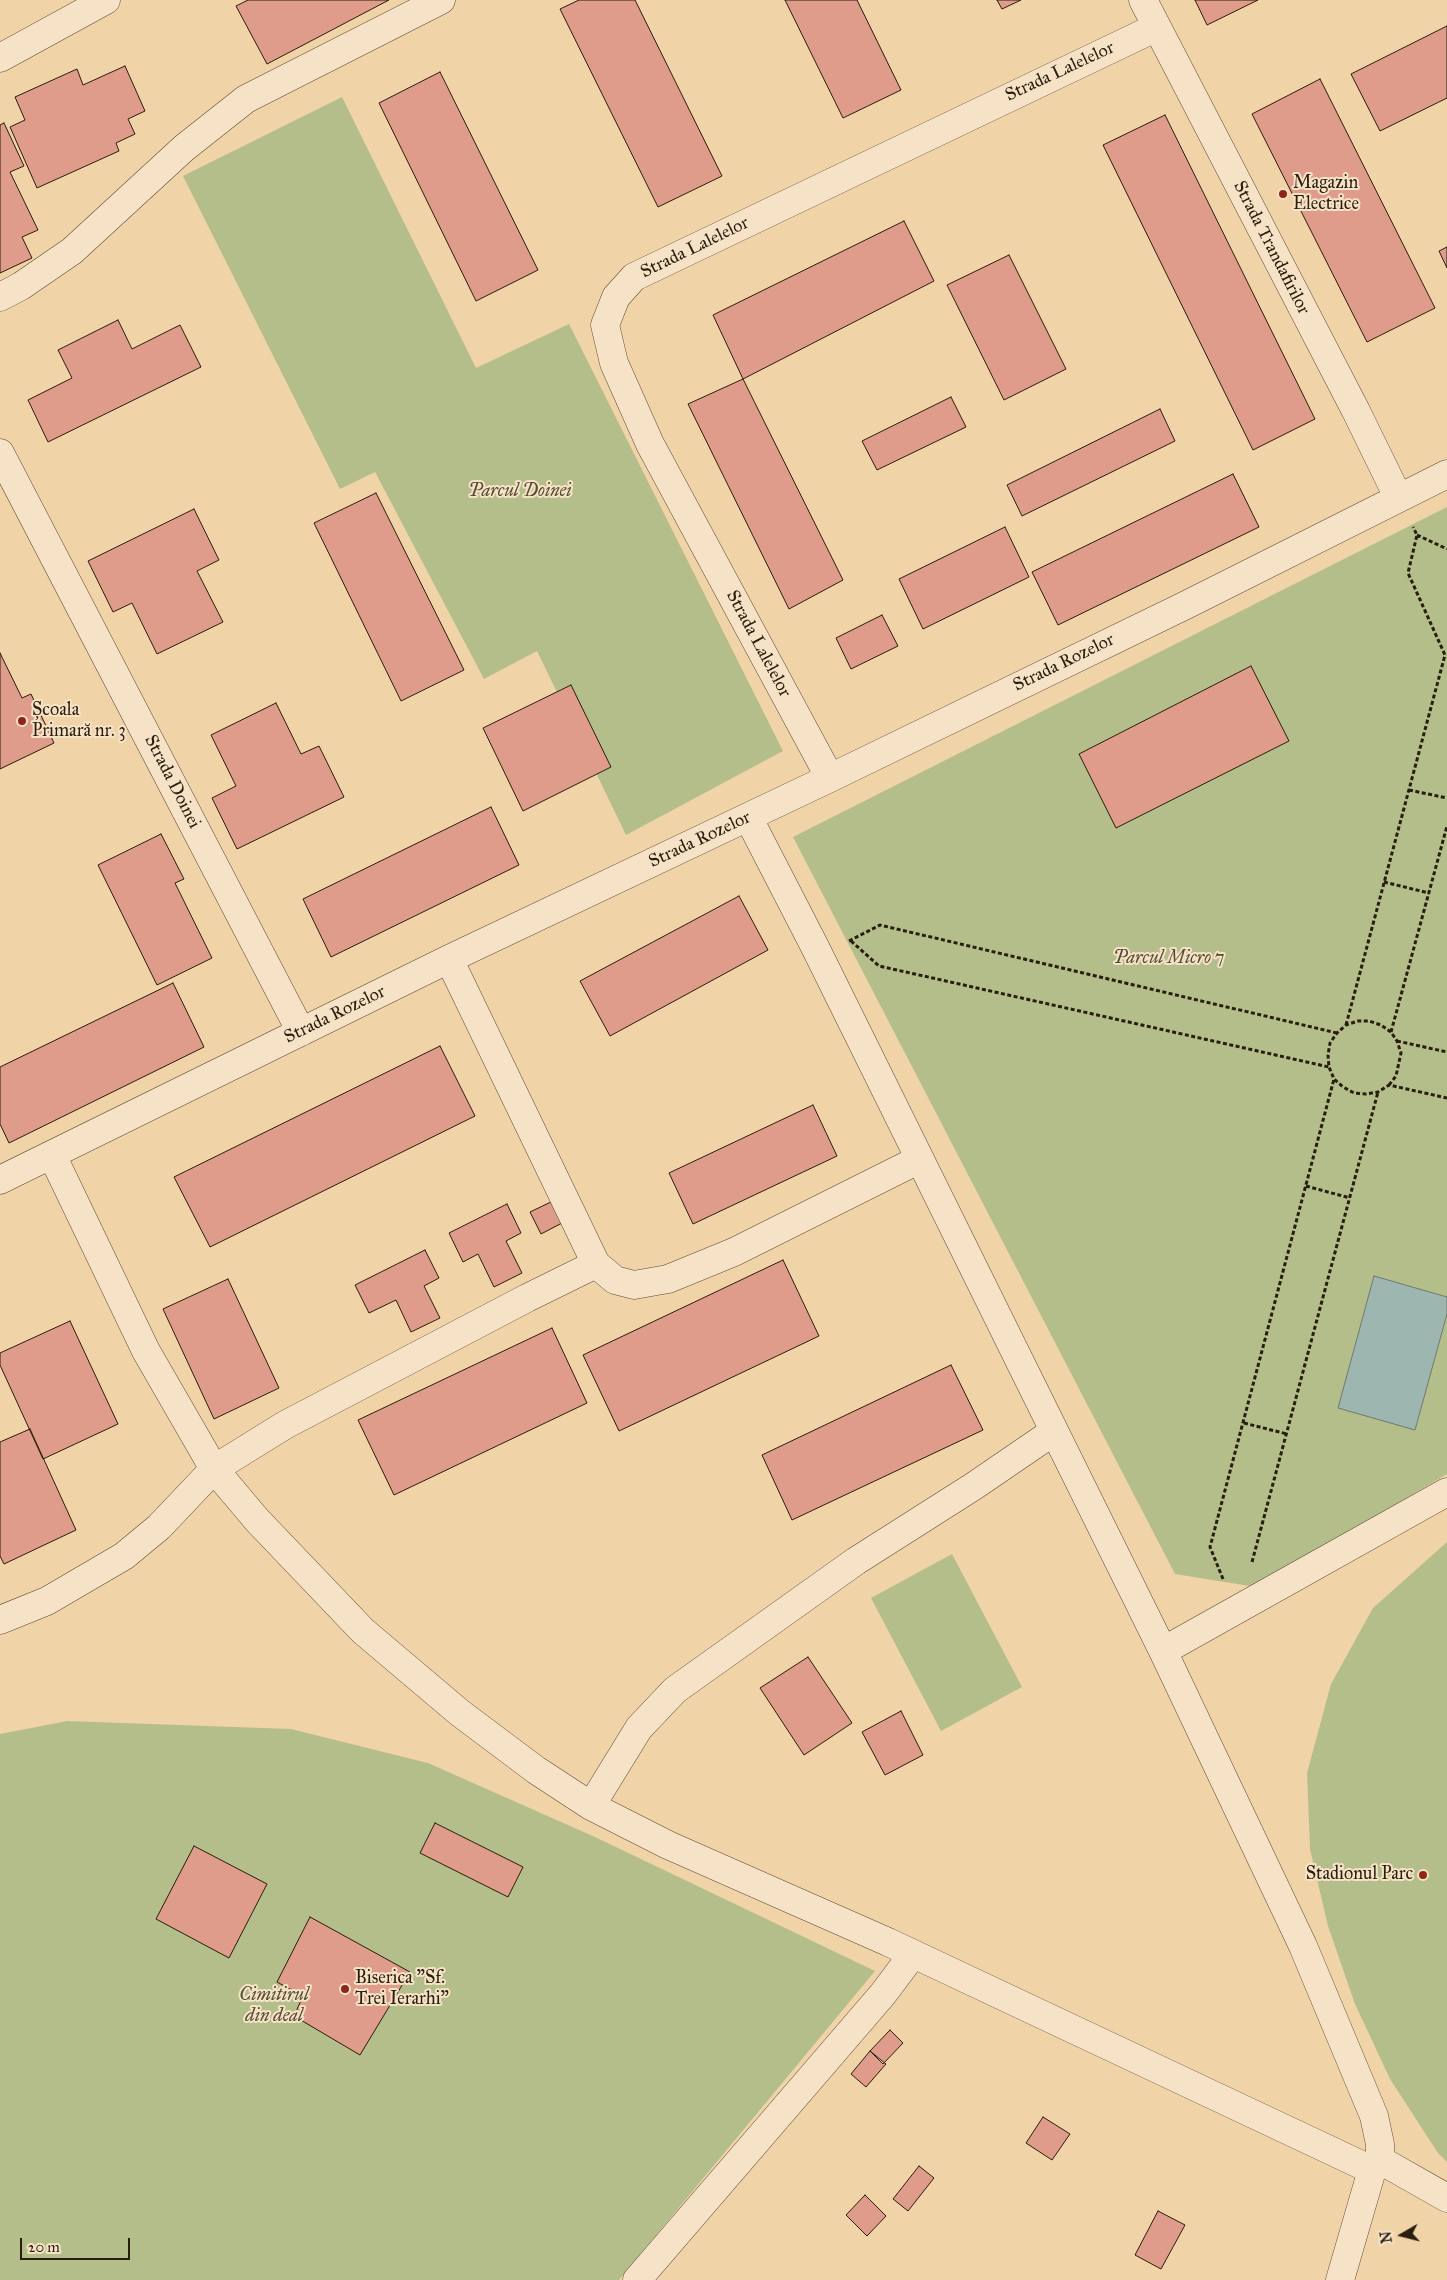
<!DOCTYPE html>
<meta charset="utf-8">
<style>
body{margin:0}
#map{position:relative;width:1447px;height:2280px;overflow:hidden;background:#f1d3a8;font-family:"IM FELL Great Primer",serif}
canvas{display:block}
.north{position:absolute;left:1377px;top:2210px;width:50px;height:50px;-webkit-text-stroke:4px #f6e2c6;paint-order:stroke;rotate:262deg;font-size:14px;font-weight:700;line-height:20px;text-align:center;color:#291d0d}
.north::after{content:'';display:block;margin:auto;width:18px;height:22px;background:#291d0d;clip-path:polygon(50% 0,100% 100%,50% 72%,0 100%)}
.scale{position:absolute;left:20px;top:2238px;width:110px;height:22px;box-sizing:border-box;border:2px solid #291d0d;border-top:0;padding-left:6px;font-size:15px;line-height:18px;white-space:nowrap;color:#291d0d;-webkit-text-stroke:4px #f6e2c6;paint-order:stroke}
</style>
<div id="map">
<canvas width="1447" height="2280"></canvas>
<div class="north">N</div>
<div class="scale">20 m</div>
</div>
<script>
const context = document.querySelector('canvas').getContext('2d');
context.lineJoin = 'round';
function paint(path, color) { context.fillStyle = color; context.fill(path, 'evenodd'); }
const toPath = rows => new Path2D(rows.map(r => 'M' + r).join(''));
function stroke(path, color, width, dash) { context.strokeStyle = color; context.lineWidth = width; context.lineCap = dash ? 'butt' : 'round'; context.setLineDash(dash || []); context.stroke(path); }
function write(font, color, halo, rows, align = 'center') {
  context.font = font + ' "IM FELL Great Primer",serif'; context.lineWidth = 4; context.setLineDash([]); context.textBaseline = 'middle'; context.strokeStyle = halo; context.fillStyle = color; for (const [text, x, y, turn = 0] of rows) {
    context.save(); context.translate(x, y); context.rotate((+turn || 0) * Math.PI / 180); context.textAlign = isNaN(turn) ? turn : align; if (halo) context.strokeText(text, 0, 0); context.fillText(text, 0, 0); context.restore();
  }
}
const green = toPath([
 [342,97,476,368,569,324,783,751,626,835,537,651,484,679,375,472,340,489,183,176],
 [1447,507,1447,1474,1256,1587,1175,1574,793,837],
 [1447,1542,1447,2162,1438,2153,1390,2079,1355,2004,1328,1926,1310,1849,1307,1773,1331,1684,1373,1608],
 [952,1554,1022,1687,941,1731,871,1598],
 [67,1721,291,1729,428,1763,595,1837,875,1971,619,2280,0,2280,0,1734]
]);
const water = toPath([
 [1374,1276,1447,1297,1447,1314,1415,1430,1338,1408,1374,1276]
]);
const building = toPath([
 [248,0,389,0,267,64,236,6,248,0],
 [579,0,635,0,722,176,658,207,560,9,579,0],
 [785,0,857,0,901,90,843,118,785,0],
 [997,0,1021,0,1002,9,997,0],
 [1195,0,1258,0,1207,25,1195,0],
 [1447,26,1447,98,1380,131,1351,74,1447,26],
 [125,66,145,111,128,119,135,134,116,143,119,151,37,188,10,127,25,120,15,97,77,69,83,85,125,66],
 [440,72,538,270,476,301,379,103,440,72],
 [1320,79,1435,308,1367,342,1252,114,1320,79],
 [1165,115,1315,419,1253,450,1103,145,1165,115],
 [4,123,24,166,10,172,38,230,22,237,32,258,0,273,0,125,4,123],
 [904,221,934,281,743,379,713,315,904,221],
 [1447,247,1447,268,1439,251,1447,247],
 [1009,255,1066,369,1004,400,947,285,1009,255],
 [118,320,132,349,180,325,201,367,48,442,28,400,72,378,58,350,118,320],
 [743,379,843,580,789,609,688,404,743,379],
 [951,397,966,427,877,470,862,441,951,397],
 [1160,409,1175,441,1022,516,1007,485,1160,409],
 [1233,474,1259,527,1058,625,1032,572,1233,474],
 [376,493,464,670,401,701,314,523,376,493],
 [194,509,219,560,197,571,223,622,157,654,132,603,113,612,88,561,194,509],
 [1005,527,1029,577,923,629,899,579,1005,527],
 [882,615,898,646,851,669,836,638,882,615],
 [0,653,22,698,31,694,54,743,0,769,0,653],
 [1251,666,1289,741,1116,828,1079,754,1251,666],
 [571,685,611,767,523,811,483,728,571,685],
 [276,703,301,754,319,746,344,797,237,849,212,798,236,786,211,735,276,703],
 [491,807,519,865,331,957,303,899,491,807],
 [161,834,184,879,175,883,212,958,157,985,98,865,161,834],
 [739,896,768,950,610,1036,580,981,739,896],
 [173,983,204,1047,9,1143,0,1124,0,1067,173,983],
 [440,1046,475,1116,210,1247,174,1177,440,1046],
 [813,1105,837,1156,693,1224,669,1173,813,1105],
 [553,1201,564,1222,541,1234,530,1212,553,1201],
 [507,1204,521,1233,506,1241,522,1273,494,1287,478,1254,463,1262,449,1233,507,1204],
 [425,1250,439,1278,424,1286,440,1318,411,1332,396,1300,369,1313,355,1285,425,1250],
 [783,1260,819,1336,619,1431,583,1355,783,1260],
 [228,1279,279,1388,214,1419,163,1309,228,1279],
 [70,1321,118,1424,43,1459,0,1365,0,1353,70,1321],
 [552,1328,587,1403,394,1495,358,1420,552,1328],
 [951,1365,983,1430,792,1520,762,1455,951,1365],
 [30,1429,76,1530,4,1564,0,1556,0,1442,30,1429],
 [808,1657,852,1723,804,1755,760,1688,808,1657],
 [901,1711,923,1755,885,1775,862,1732,901,1711],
 [435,1823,523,1867,508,1897,420,1853,435,1823],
 [194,1846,267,1884,229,1958,156,1919,194,1846],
 [310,1917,410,1972,360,2055,294,2016,303,1996,277,1982,310,1917],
 [890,2030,903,2043,883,2064,870,2051,890,2030],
 [870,2051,886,2064,866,2087,851,2074,870,2051],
 [1043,2117,1070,2134,1052,2160,1026,2143,1043,2117],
 [919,2166,934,2178,908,2211,893,2199,919,2166],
 [865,2195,886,2216,867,2236,846,2215,865,2195],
 [1158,2211,1185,2225,1161,2269,1135,2255,1158,2211]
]);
const path = toPath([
 [1417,535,1447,549],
 [1409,790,1447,798],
 [1384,882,1429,893],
 [849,941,880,925,1337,1033],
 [851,941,879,966,1329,1067],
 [1346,1025,1445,655,1408,573,1417,535,1413,527],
 [1391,1032,1447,826],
 [1397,1041,1447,1052],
 [1389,1085,1396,1076,1401,1053,1397,1041,1391,1032,1381,1025,1369,1021,1358,1021,1346,1025,1337,1033,1330,1043,1328,1055,1329,1067,1334,1079,1343,1087,1354,1093,1366,1094,1378,1092,1389,1085,1447,1098],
 [1306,1186,1350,1198],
 [1244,1423,1287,1434],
 [1252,1562,1378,1092],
 [1223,1579,1210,1547,1334,1079]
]);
const minor = toPath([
 [1143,0,1356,411,1398,497],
 [0,58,106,0],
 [0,297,21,286,72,251,184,148,246,99,441,0],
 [0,453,301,1032],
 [830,778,650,444,614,363,605,325,616,297,634,277,1157,27],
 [449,959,596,1264],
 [52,1155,146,1351,214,1469,257,1520,363,1631,460,1713,536,1770,591,1806,668,1845,888,1942,1372,2170,1380,2160,1380,2144,1374,2116,1303,1946,1163,1651,815,947,748,817],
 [0,1180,449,959,830,778,1184,606,1447,474],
 [0,1620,47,1601,124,1556,159,1527,214,1469,285,1425,527,1298,596,1264,615,1280,634,1285,668,1279,734,1252,920,1159],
 [1163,1651,1447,1492],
 [591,1806,639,1728,675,1690,856,1561,974,1486,1053,1432],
 [1380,2160,1447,2198],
 [637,2280,883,1994,913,1954],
 [1340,2280,1372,2170]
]);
const markers = [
 [1283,194,5,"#8f2418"],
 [22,721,5,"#8f2418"],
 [1423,1875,5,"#8f2418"],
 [345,1989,5,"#8f2418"]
];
const streetNames = [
 ["Strada Lalelelor",1060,72,-25],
 ["Strada Lalelelor",695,248,-26],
 ["Strada Trandafirilor",1271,248,63],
 ["Strada Lalelelor",758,644,62],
 ["Strada Rozelor",1064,663,-26],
 ["Strada Doinei",172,782,63],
 ["Strada Rozelor",700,840,-25],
 ["Strada Rozelor",335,1015,-26]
];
const poiNames = [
 ["Magazin",1293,184],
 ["Electrice",1293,205],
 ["Școala",32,711],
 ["Primară nr. 3",32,732],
 ["Stadionul Parc",1413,1875,"right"],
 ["Biserica \"Sf.",355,1979],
 ["Trei Ierarhi\"",355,2000]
];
const parkNames = [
 ["Parcul Doinei",520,492],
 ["Parcul Micro 7",1169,959],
 ["Cimitirul",274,1996],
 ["din deal",274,2017]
];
paint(green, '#b4be8b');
paint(water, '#9db6b0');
stroke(water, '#6f796f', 1);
paint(building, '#e09c8a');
stroke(building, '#291d0d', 1);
stroke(minor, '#5b4a34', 29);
stroke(path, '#291d0d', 3, [4, 2.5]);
stroke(minor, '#f6e2c6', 28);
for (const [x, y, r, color] of markers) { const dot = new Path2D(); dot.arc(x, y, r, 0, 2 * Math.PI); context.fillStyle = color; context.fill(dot); stroke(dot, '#f6e2c6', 2); }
write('18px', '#291d0d', '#f6e2c6', streetNames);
write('18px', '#291d0d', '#f6e2c6', poiNames, 'left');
write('italic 18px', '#534d33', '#f6e2c6', parkNames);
</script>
